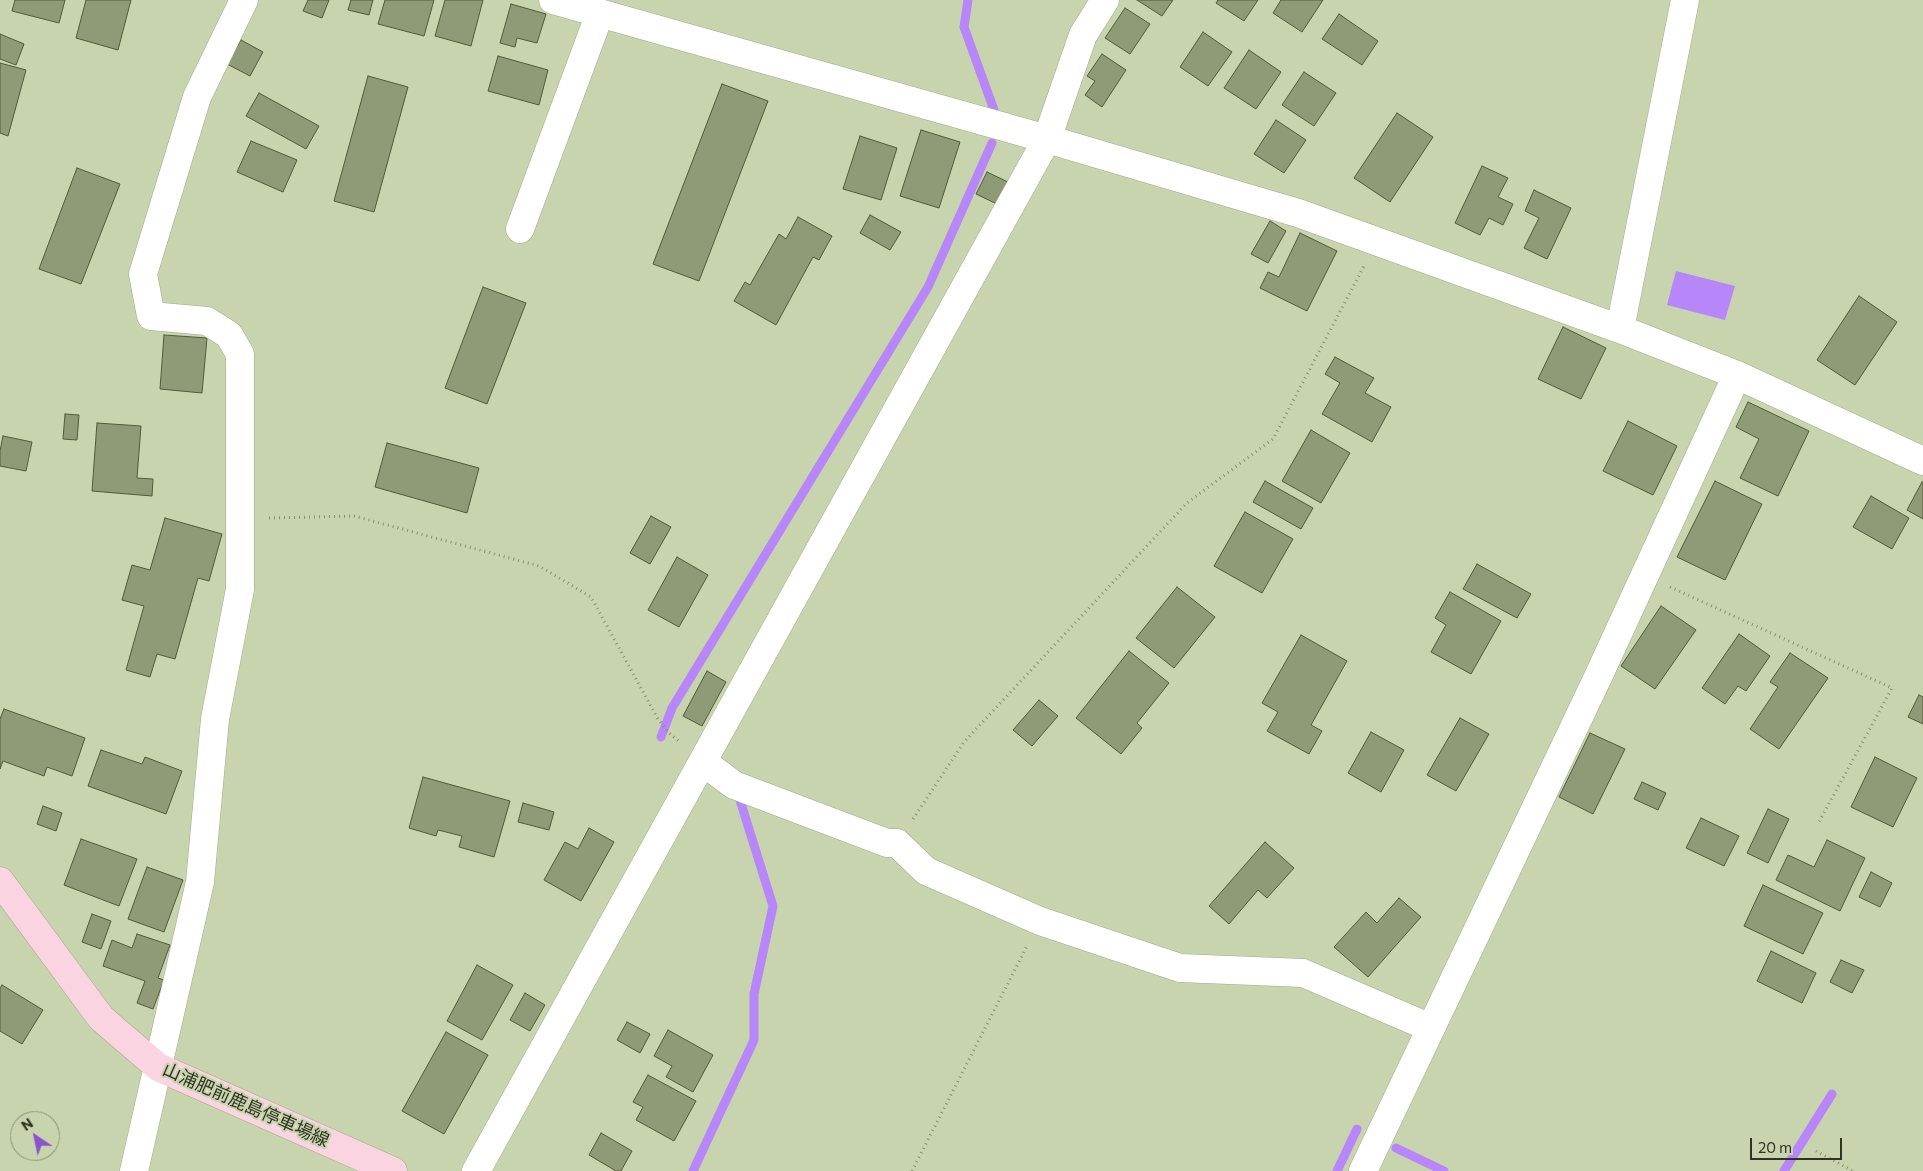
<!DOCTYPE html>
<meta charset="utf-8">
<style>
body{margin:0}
#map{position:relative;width:1923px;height:1171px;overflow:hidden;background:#c8d4ae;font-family:Commissioner,sans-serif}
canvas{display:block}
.north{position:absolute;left:10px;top:1111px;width:50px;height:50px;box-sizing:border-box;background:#c8d4ae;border:1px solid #8a9477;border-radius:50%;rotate:326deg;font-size:14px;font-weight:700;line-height:20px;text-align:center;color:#2e3324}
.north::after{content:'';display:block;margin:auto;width:18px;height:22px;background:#8b54cc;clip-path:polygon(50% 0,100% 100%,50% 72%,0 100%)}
.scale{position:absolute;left:1750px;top:1138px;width:92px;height:22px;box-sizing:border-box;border:2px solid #2e3324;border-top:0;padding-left:6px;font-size:15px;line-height:18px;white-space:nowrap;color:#2e3324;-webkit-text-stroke:4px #c8d4ae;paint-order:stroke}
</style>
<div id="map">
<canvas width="1923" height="1171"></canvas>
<div class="north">N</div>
<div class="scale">20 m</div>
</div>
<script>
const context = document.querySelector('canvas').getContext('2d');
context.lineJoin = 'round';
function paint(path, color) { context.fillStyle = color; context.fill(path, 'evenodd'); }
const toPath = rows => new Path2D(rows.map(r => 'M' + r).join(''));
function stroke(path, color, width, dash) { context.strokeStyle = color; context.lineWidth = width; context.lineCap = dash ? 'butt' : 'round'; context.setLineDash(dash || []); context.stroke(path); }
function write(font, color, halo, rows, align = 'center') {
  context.font = font + ' Commissioner,"Noto Sans JP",sans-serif'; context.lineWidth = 4; context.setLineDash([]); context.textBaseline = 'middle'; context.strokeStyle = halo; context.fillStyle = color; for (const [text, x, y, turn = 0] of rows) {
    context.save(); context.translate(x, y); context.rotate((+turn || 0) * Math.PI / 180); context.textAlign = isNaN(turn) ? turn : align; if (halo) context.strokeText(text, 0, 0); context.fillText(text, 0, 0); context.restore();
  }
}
const water = toPath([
 [1676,271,1735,286,1725,320,1667,305]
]);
const stream = toPath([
 [968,0,964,27,994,110],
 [661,737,672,708,928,287,992,143],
 [1396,1148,1444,1171],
 [693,1171,754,1040,754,994,773,906,739,797],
 [1337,1171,1357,1129],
 [1784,1171,1832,1094]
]);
const building = toPath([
 [15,0,65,0,59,23,12,11,15,0],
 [86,0,131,0,118,50,76,38,86,0],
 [308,0,329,0,322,18,303,11,308,0],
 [351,0,373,0,369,15,348,10,351,0],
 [385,0,434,0,424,36,378,24,385,0],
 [445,0,483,0,471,46,435,36,445,0],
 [1137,0,1173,0,1162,16,1137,0],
 [1218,0,1258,0,1244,21,1216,3,1218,0],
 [1281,0,1323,0,1302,32,1273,13,1281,0],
 [511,4,546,14,537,43,517,38,515,47,500,43,511,4],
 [1125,8,1150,24,1130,54,1105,38,1125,8],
 [1339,14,1378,41,1362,65,1322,39,1339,14],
 [1203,32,1232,52,1208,86,1180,67,1203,32],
 [0,34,24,44,16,65,0,59,0,34],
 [241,40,263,52,250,76,227,64,241,40],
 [1249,50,1281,72,1256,109,1224,88,1249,50],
 [1102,54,1126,70,1102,107,1085,95,1095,81,1087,76,1102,54],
 [498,56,548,70,539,105,488,91,498,56],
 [0,63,26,70,8,136,0,133,0,63],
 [1304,72,1336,93,1314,126,1282,105,1304,72],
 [368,76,408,87,374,212,334,201,368,76],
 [722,84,768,101,699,281,653,264,722,84],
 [259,93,319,126,306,149,246,116,259,93],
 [1397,113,1433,137,1390,202,1354,178,1397,113],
 [1276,120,1306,140,1284,173,1254,154,1276,120],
 [921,130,960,142,939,208,900,196,921,130],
 [860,136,897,148,881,200,843,189,860,136],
 [251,141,297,160,283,192,237,172,251,141],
 [1482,166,1508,178,1498,197,1513,204,1503,225,1489,218,1480,235,1455,223,1482,166],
 [77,168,120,184,81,284,39,269,77,168],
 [987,172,1010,183,999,205,976,194,987,172],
 [1534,190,1571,208,1547,259,1524,248,1539,218,1525,211,1534,190],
 [870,215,901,232,890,250,860,233,870,215],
 [798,217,832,236,819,260,813,257,776,325,734,301,745,282,750,285,779,234,786,239,798,217],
 [1270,221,1286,231,1268,263,1251,254,1270,221],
 [1300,233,1337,251,1307,311,1260,288,1268,272,1279,277,1300,233],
 [483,287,526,303,487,404,445,388,483,287],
 [1859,296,1897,322,1855,385,1817,360,1859,296],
 [1563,327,1606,348,1581,399,1538,379,1563,327],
 [164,335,207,338,202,393,160,389,164,335],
 [1335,357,1374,378,1365,393,1391,407,1372,442,1322,414,1340,383,1325,374,1335,357],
 [1748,402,1809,431,1778,496,1740,478,1759,439,1736,427,1748,402],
 [65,414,79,415,77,440,63,439,65,414],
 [1628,421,1677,446,1653,495,1603,471,1628,421],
 [97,423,141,426,137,478,153,479,152,496,92,491,97,423],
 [1311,430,1350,453,1321,503,1282,481,1311,430],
 [3,436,32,442,26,471,0,466,0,451,3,436],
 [387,443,479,468,467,513,375,487,387,443],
 [1265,481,1313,508,1301,529,1253,502,1265,481],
 [1715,481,1762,504,1725,580,1677,557,1715,481],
 [1922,482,1923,482,1923,519,1907,510,1922,482],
 [1871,496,1909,518,1892,549,1853,527,1871,496],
 [1245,512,1293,539,1262,593,1214,566,1245,512],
 [651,516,671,527,650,564,630,553,651,516],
 [165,518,222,534,209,581,198,578,175,659,157,654,150,677,126,670,144,606,122,600,132,565,150,570,165,518],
 [677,557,708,575,679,627,648,610,677,557],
 [1477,564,1531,594,1517,618,1463,589,1477,564],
 [1177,587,1215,617,1174,668,1136,638,1177,587],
 [1450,592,1501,621,1471,674,1431,652,1446,625,1435,618,1450,592],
 [1661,606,1696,630,1655,689,1621,666,1661,606],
 [1739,634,1770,656,1746,691,1738,686,1725,704,1702,688,1739,634],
 [1301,635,1347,661,1311,725,1322,731,1309,754,1267,731,1278,712,1262,703,1301,635],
 [1129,651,1169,683,1137,723,1142,728,1121,754,1076,718,1129,651],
 [1790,653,1828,678,1779,749,1750,729,1778,687,1770,682,1790,653],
 [707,671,726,682,702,726,683,716,707,671],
 [1919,695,1923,697,1923,724,1908,717,1919,695],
 [1039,700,1058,716,1032,746,1013,730,1039,700],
 [4,709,85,738,72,776,47,767,44,776,3,761,0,769,0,719,4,709],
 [1460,718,1489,734,1456,791,1427,775,1460,718],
 [1371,732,1404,750,1381,792,1348,773,1371,732],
 [1590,733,1625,749,1593,814,1559,797,1590,733],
 [101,750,142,764,145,757,182,771,166,814,88,786,101,750],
 [1875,757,1917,778,1893,827,1851,807,1875,757],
 [423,777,510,801,494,857,459,847,462,836,438,830,436,836,409,828,423,777],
 [1642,782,1666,793,1658,810,1634,799,1642,782],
 [523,803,554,812,549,830,518,822,523,803],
 [43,806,62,813,56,831,37,824,43,806],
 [1768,809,1789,819,1768,863,1747,853,1768,809],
 [1701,818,1739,836,1724,866,1686,848,1701,818],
 [589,828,614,842,581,901,544,880,565,842,578,849,589,828],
 [81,839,137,859,119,906,64,885,81,839],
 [1827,840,1865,858,1840,911,1776,880,1788,855,1814,867,1827,840],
 [1265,842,1294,868,1267,898,1258,890,1229,924,1209,906,1265,842],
 [147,867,183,880,164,932,128,919,147,867],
 [1871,872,1892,883,1880,907,1859,897,1871,872],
 [1763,885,1823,913,1803,954,1744,926,1763,885],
 [1399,898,1421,917,1368,977,1334,947,1366,912,1377,923,1399,898],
 [92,914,111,921,101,949,82,942,92,914],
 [137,934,170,945,158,978,164,980,153,1009,137,1003,145,981,103,966,112,940,132,948,137,934],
 [1771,951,1816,973,1802,1003,1757,981,1771,951],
 [1841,960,1864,970,1852,993,1830,982,1841,960],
 [477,965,513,985,482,1040,447,1021,477,965],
 [2,985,43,1010,22,1044,0,1031,0,988,2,985],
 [525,993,545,1005,530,1031,510,1020,525,993],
 [627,1022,650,1034,640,1053,617,1040,627,1022],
 [668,1030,713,1055,693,1092,666,1077,672,1066,654,1056,668,1030],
 [446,1032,488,1055,444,1134,402,1111,446,1032],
 [648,1075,696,1101,674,1141,636,1120,643,1107,633,1102,648,1075],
 [601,1133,632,1151,621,1171,616,1171,589,1155,601,1133]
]);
const path = toPath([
 [269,518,354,516,539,566,591,597,658,719,669,733,680,742],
 [1670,587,1892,688,1819,822],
 [913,819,964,742,1187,503,1273,439,1364,266],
 [1816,1151,1853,1171],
 [912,1171,1027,946]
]);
const minor = toPath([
 [553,0,1047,139,1298,213,1620,329,1737,375,1923,461],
 [520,229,600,13],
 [1620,329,1685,0],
 [703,762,734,785,887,843,897,843,926,871,1040,921,1180,968,1303,973,1431,1028],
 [134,1171,200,882,215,719,240,589,240,354,229,335,207,321,151,316,143,274,197,97,244,0],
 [476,1171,1047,139,1083,35,1105,0],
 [1363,1171,1598,677,1737,375]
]);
const secondary = toPath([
 [0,881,101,1018,158,1067,393,1171]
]);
const streetNames = [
 ["山浦肥前鹿島停車場線",246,1105,24]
];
paint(water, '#b786f9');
stroke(stream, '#b786f9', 9);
paint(building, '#8f9a76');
stroke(building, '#505a38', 1);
stroke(minor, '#a0ac86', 29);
stroke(secondary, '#a0ac86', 29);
stroke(path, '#868f72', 3, [1, 4]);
stroke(minor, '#fff', 28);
stroke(secondary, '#fbd4e1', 28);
write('18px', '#2e3324', '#c8d4ae', streetNames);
</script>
